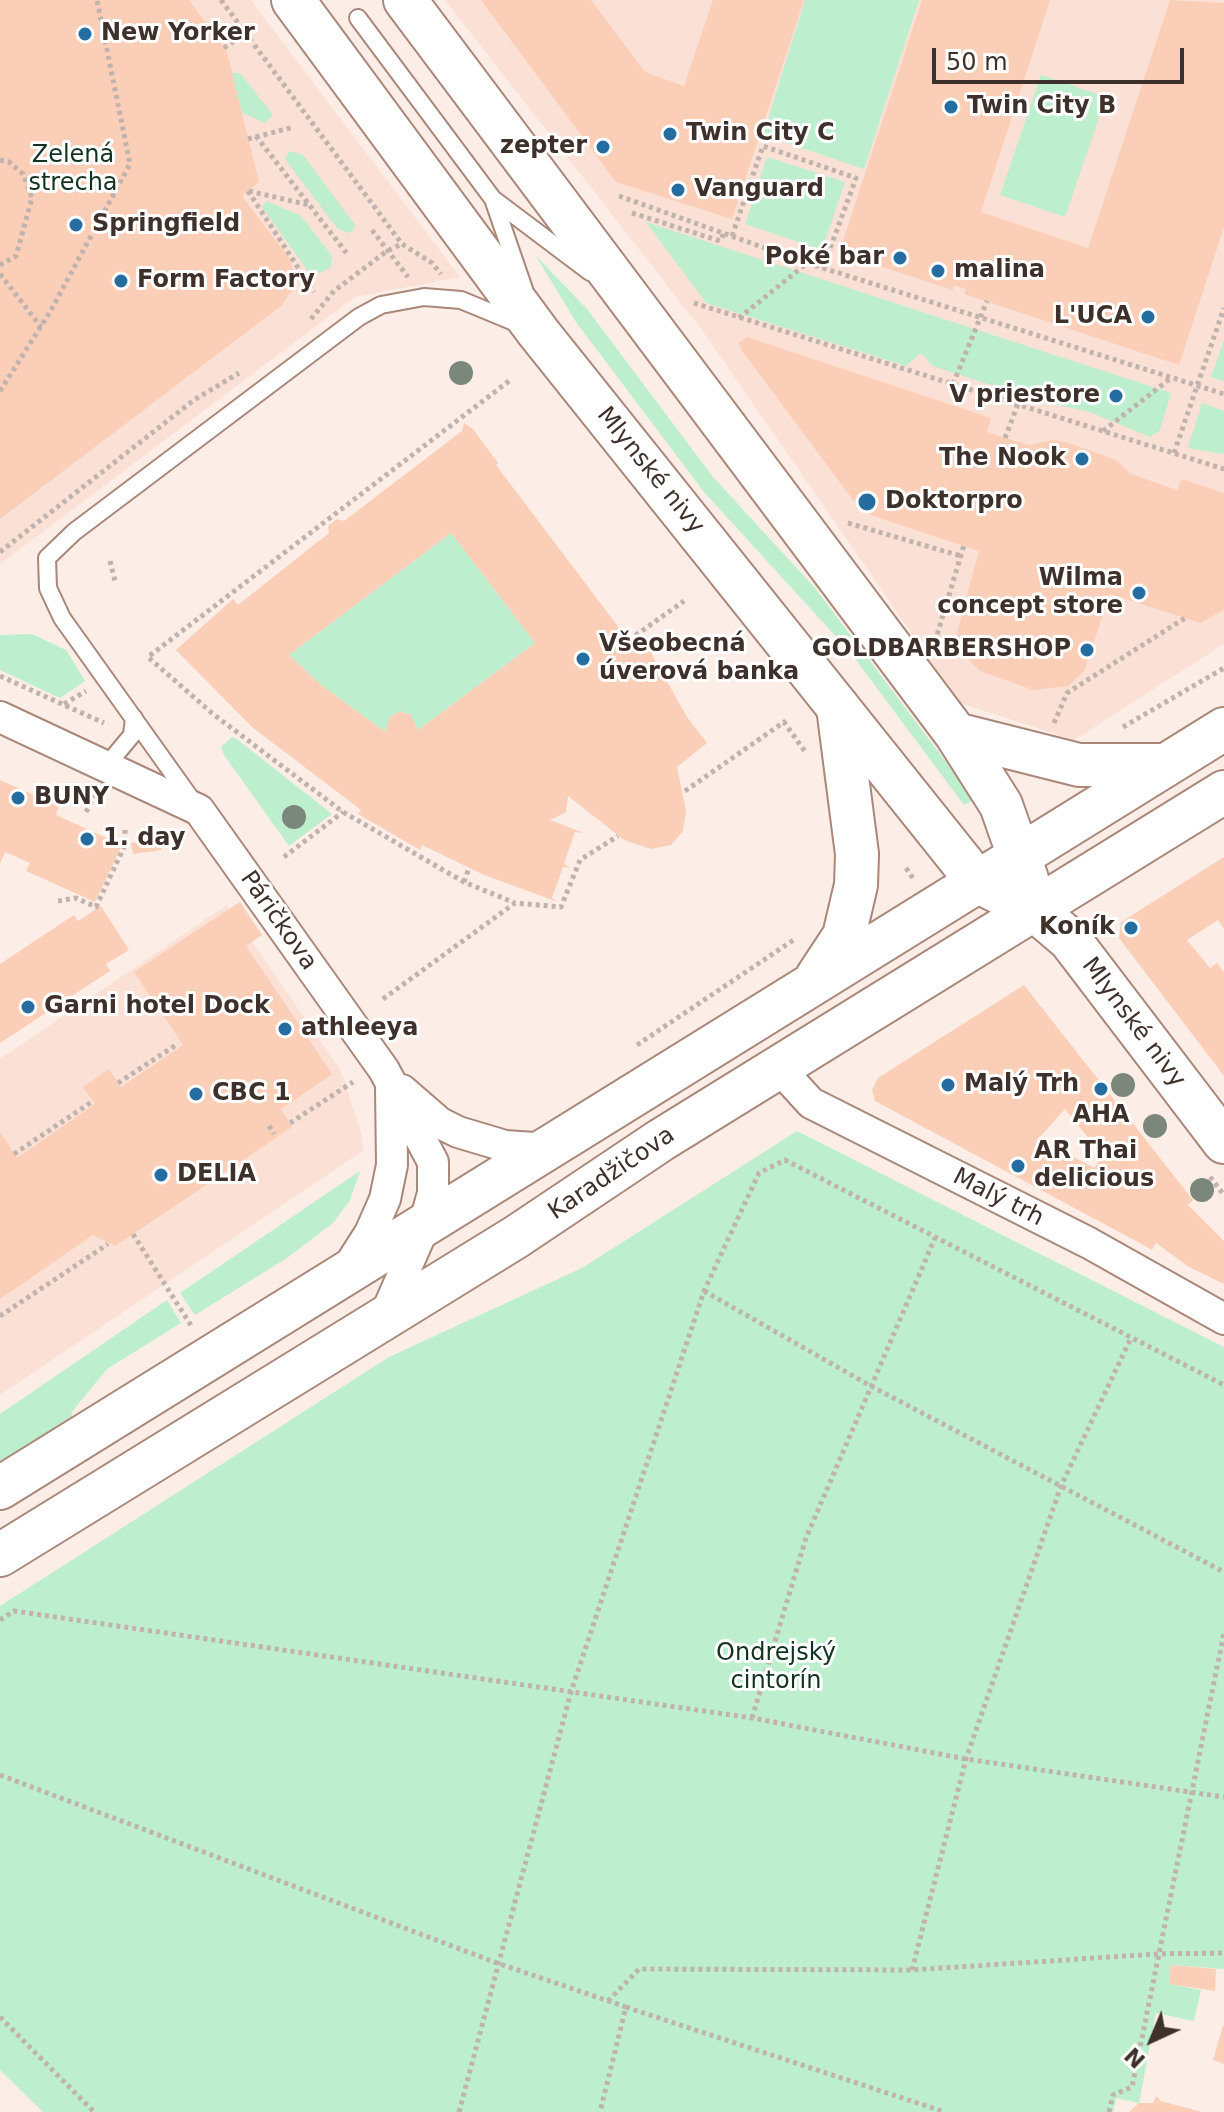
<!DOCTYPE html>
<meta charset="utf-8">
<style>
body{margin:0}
#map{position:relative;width:1224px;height:2112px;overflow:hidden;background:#fcede7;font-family:"DejaVu Sans",sans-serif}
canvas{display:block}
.north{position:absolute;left:1112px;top:2000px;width:80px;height:80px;-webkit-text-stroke:6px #fff;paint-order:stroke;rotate:224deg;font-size:22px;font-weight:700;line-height:32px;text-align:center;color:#3e302a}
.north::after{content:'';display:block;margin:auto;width:28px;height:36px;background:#3e302a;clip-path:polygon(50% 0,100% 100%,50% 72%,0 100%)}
.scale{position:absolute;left:932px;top:48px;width:252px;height:36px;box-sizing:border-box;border:4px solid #3e302a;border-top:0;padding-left:10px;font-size:24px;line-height:28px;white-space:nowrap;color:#3e302a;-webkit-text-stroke:6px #fff;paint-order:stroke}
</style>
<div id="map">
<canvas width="1224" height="2112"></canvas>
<div class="north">N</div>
<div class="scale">50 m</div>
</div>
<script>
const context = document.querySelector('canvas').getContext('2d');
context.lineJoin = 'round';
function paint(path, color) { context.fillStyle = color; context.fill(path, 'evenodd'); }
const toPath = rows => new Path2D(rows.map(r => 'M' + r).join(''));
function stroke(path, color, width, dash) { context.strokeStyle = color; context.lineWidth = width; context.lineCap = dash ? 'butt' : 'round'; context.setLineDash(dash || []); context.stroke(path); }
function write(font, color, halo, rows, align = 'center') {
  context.font = font + ' "DejaVu Sans",sans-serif'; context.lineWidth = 6; context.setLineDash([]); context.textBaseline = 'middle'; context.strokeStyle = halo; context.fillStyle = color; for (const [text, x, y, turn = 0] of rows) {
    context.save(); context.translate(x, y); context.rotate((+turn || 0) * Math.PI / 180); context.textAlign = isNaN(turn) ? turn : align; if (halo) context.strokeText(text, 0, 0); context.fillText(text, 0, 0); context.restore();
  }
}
const built = toPath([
 [0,0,251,0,460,277,355,297,0,564],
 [445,0,1224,0,1224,644,1074,740,960,703,702,330],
 [227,905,341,1071,361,1132,364,1150,0,1395,0,1059]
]);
const green = toPath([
 [805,0,919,0,864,169,763,135],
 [230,73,240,73,273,115,265,123,232,108],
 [1041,75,1106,97,1065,217,1000,195],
 [289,151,303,155,355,225,354,230,348,233,337,228,285,159],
 [767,157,845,182,822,250,745,224],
 [267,201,301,216,332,256,331,267,321,273,310,274,262,207],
 [646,222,1171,393,1160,430,1150,437,1090,412,1037,400,933,366,921,353,906,366,706,303],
 [536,256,587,309,713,477,815,588,974,799,964,805,850,652,704,492,576,322],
 [1224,340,1224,381,1211,377],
 [1202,403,1224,411,1224,454,1188,448],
 [451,533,535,643,418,730,411,715,400,711,390,717,385,732,321,685,289,655],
 [32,634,66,650,85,681,60,698,0,670,0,635],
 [232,737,238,740,332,814,289,846,224,755,221,747],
 [797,1131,1224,1347,1224,1969,1171,1965,1169,1984,1201,1990,1194,2021,1156,2013,1139,2103,1116,2098,1113,2112,43,2112,0,2070,0,1606,389,1357,582,1268],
 [360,1171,350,1200,333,1223,287,1258,195,1315,180,1293],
 [167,1300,181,1323,107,1369,71,1413,76,1424,0,1468,0,1414]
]);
const building = toPath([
 [0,0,189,0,227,52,259,182,242,196,289,258,294,271,294,287,281,306,0,519],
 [481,0,591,0,645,72,684,86,713,0,804,0,732,219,616,182],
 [922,0,1050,0,981,212,1088,248,1170,0,1224,3,1224,227,1179,365,964,294,966,289,954,285,953,290,839,253],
 [747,337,991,418,987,432,1005,438,1029,445,1054,440,1069,443,1116,460,1131,474,1177,490,1182,479,1224,493,1224,610,1200,623,1110,594,1084,671,1068,686,1033,690,980,671,964,655,957,633,979,551,862,512,742,351,738,343],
 [464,423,473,429,498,463,496,465,632,645,642,637,687,717,707,743,677,767,686,811,683,831,671,845,651,849,624,840,568,796,566,812,550,820,584,833,575,832,564,864,570,868,563,867,552,898,558,902,484,875,422,845,420,850,358,814,361,810,252,727,176,650,233,599,238,605,329,533,328,526,337,519,344,521,462,431],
 [451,533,535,643,418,730,411,715,400,711,390,717,385,732,321,685,289,655],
 [0,780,59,806,56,815,122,845,95,902,26,871,30,863,5,852,0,864],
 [160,839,162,850,133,854,131,843],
 [1224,857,1224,929,1218,920,1187,940,1210,968,1217,963,1224,972,1224,1076,1119,938,1121,922],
 [240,902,262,935,246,946,332,1074,281,1109,292,1127,237,1164,115,1246,93,1235,0,1299,0,1132,17,1158,95,1104,83,1087,109,1069,121,1087,183,1045,134,972],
 [101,906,129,950,106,964,110,971,0,1043,0,964,74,915,78,921],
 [1024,985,1193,1200,1188,1205,1224,1241,1224,1284,1189,1267,1156,1243,1152,1250,1147,1247,875,1101,872,1090,878,1078],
 [1065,1109,1103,1156,1094,1168,1039,1138],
 [1171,1965,1216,1969,1215,1991,1169,1984],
 [1223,2025,1224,2026,1224,2064,1213,2060],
 [1156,2096,1161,2101,1202,2112,1129,2112,1139,2103,1153,2103]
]);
const path = toPath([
 [221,0,402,244,432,263,441,274],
 [224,48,234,41],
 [256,136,348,255],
 [248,139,294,127],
 [0,160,9,162,23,174,32,198,16,256,0,265],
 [248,191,314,292],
 [249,191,309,205],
 [619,196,807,263,1224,394],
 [632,213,720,241,725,231],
 [372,230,408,277],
 [732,236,763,146,856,178,823,268],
 [0,274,41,327],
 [694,303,1224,469],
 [739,318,806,264],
 [311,319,334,291,387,251,402,244],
 [509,381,148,657,213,714,343,812,464,882,515,903],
 [953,384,987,301],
 [0,391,50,312,130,164,97,0],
 [1103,431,1171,378],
 [1005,438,1018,404],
 [1174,453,1224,308],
 [848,523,961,556],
 [0,552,194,400,239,373],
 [110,561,115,581],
 [629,640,684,601],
 [935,642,964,545],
 [0,676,104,723],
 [64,704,86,691],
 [1054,723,1067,693,1185,618],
 [1123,727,1224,668],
 [685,791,784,722,806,753],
 [86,812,95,795],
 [284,857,343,812],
 [906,868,914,880],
 [464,882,469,868],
 [58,901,76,898,96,907,125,845,125,830],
 [383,999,515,903,561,907,580,860,618,836],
 [637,1045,795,939],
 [118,1083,176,1045],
 [290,1123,353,1082],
 [269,1126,274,1134],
 [14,1154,93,1101],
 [1210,1177,1224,1195],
 [133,1234,192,1327],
 [704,1291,869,1385,1224,1572],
 [0,1316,108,1244],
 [0,1620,14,1611,752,1718,966,1759,1224,1797],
 [752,1718,806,1538,935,1238],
 [0,1775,497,1963,626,2007,600,2112],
 [912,1970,966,1759,1061,1486,1130,1340],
 [608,2001,639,1969,912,1970,1156,1954,1224,1953],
 [626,2007,945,2112],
 [0,2017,94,2112],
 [459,2112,571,1692,704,1291,759,1173,785,1160,1224,1385],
 [1109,2112,1113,2095,1132,2087,1224,1633]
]);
const lane = toPath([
 [358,18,493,199,590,272],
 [493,199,524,289],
 [107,765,132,735,134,718],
 [194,803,62,618,48,588,47,558,74,532,359,317,381,305,424,297,461,300,519,324]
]);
const street = toPath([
 [0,717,199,810,384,1070,433,1162,433,1193,423,1229,384,1318],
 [779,1068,811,1103,1089,1243,1224,1319],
 [402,1090,440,1123,458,1132,505,1146,549,1149],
 [347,1269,370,1233,385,1199,392,1165,391,1087]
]);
const secondary = toPath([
 [293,0,538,332,977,881,1036,911,1070,940,1224,1142],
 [405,0,956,734,1001,805,1027,879],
 [956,734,1079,765,1165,765],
 [817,977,844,936,856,885,857,854,838,707],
 [0,1488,1224,729],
 [0,1555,516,1237,661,1140,1224,792]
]);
const trees = [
 [461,373],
 [294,817],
 [1123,1085],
 [1155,1126],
 [1202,1190]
];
const markers = [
 [85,34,8,"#256da1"],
 [951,107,8,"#256da1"],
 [670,134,8,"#256da1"],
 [603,147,8,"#256da1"],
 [678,190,8,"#256da1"],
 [76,225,8,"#256da1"],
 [900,258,8,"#256da1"],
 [938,271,8,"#256da1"],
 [121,281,8,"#256da1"],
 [1148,317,8,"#256da1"],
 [1116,396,8,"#256da1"],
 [1082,459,8,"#256da1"],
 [867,502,10,"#256da1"],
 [1139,593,8,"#256da1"],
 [1087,650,8,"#256da1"],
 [583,659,8,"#256da1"],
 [18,798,8,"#256da1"],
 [87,839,8,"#256da1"],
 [1131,928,8,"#256da1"],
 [28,1007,8,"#256da1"],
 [285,1029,8,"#256da1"],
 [948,1085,8,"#256da1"],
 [1101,1089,8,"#256da1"],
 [196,1094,8,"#256da1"],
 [1018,1166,8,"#256da1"],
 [161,1175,8,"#256da1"]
];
const poiNames = [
 ["New Yorker",101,34],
 ["Twin City B",967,107],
 ["Twin City C",686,134],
 ["zepter",587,147,"right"],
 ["Vanguard",694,190],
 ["Springfield",92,225],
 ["Poké bar",884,258,"right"],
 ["malina",954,271],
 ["Form Factory",137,281],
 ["L'UCA",1132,317,"right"],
 ["V priestore",1100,396,"right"],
 ["The Nook",1066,459,"right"],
 ["Doktorpro",885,502],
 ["Wilma",1123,579,"right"],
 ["concept store",1123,607,"right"],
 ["Všeobecná",599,645],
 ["úverová banka",599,673],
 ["GOLDBARBERSHOP",1071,650,"right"],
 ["BUNY",34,798],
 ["1. day",103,839],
 ["Koník",1115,928,"right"],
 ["Garni hotel Dock",44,1007],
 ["athleeya",301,1029],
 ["Malý Trh",964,1085],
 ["CBC 1",212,1094],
 ["AHA",1101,1116,"center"],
 ["AR Thai",1034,1152],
 ["delicious",1034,1180],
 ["DELIA",177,1175]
];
const parkNames = [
 ["Zelená",73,156],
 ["strecha",73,184],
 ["Ondrejský",776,1654],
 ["cintorín",776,1682]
];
const streetNames = [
 ["Mlynské nivy",650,471,51],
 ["Páričkova",278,921,55],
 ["Mlynské nivy",1133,1023,53],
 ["Karadžičova",612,1174,-34],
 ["Malý trh",998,1198,27]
];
paint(built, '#fbe0d5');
paint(green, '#bdefcf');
paint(building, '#fbcfb7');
stroke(lane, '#a98779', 20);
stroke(street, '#a98779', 34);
stroke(secondary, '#a98779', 46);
stroke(path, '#c0b2ac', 5, [4, 4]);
stroke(lane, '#fff', 16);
stroke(street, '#fff', 30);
stroke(secondary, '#fff', 42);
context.fillStyle = '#7b877a';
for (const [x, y] of trees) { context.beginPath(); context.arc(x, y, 12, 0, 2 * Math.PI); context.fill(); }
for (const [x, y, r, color] of markers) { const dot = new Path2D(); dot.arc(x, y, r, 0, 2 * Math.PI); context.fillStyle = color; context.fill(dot); stroke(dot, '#fff', 3); }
write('bold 24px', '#3e302a', '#fff', poiNames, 'left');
write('24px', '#123321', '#fff', parkNames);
write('24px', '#3e302a', '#fff', streetNames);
</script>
